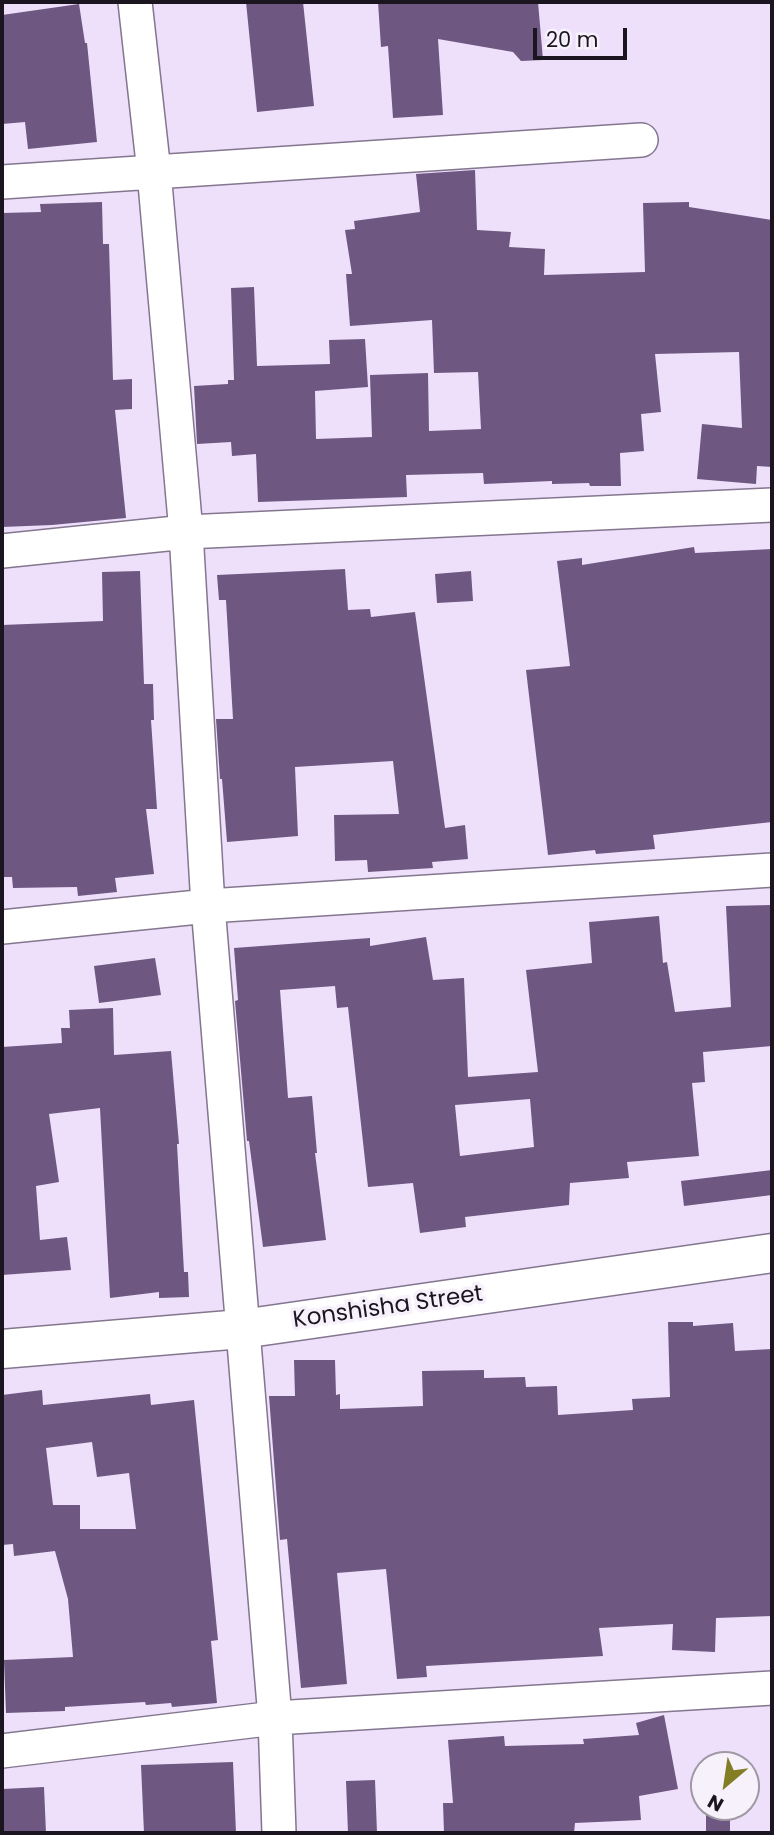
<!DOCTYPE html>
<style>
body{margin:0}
#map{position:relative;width:774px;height:1835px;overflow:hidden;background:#eee0fb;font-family:Poppins,sans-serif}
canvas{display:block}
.frame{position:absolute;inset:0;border:4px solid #1a151f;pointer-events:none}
.north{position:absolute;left:690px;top:1751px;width:70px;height:70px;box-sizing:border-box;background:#f7f1fc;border:2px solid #9f99a4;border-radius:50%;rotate:209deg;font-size:19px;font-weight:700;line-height:28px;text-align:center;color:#1a151f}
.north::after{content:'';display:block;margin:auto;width:24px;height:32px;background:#837d24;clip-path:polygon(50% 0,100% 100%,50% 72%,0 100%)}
.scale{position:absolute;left:533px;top:28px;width:94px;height:32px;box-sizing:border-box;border:4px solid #1a151f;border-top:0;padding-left:9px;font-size:21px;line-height:24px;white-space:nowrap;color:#1a151f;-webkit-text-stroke:5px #f7f1fc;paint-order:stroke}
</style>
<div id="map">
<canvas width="774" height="1835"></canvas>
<div class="frame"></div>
<div class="north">N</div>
<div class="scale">20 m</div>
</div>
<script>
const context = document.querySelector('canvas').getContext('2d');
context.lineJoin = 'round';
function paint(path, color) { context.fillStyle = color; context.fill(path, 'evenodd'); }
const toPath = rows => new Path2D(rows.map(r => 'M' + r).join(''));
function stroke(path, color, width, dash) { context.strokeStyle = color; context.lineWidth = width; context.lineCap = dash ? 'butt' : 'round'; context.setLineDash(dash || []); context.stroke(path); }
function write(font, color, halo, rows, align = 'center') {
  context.font = font + ' Poppins,sans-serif'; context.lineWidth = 7; context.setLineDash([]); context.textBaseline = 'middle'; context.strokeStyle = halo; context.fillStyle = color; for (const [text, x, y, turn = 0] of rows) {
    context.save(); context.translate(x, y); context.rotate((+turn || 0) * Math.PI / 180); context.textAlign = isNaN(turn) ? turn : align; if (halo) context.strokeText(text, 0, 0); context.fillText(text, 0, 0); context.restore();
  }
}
const building = toPath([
 [246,2,303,2,314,106,257,112],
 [378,2,538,2,543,60,521,61,513,52,438,39,443,115,393,118,388,46,381,47],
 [79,4,85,43,87,43,97,142,28,149,25,122,2,124,2,15],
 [475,170,477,230,511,232,509,247,545,249,544,275,645,272,643,203,689,202,689,207,772,220,772,467,757,466,756,484,697,479,702,424,742,428,739,352,655,354,661,412,641,414,644,451,620,453,621,486,590,486,589,483,552,484,552,481,484,484,483,473,406,475,407,497,258,502,256,454,232,456,231,442,197,444,194,386,228,384,228,380,234,380,231,288,254,287,257,366,330,364,329,340,365,339,368,387,315,391,316,439,372,437,370,375,428,373,429,431,481,429,478,372,434,373,432,320,350,326,346,274,352,274,345,230,355,229,354,221,420,212,416,174],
 [102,202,103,244,109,244,113,380,132,379,132,409,115,410,126,518,52,525,2,527,2,213,41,212,40,204],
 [694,547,695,553,772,549,772,822,653,835,655,849,596,854,595,850,548,855,526,670,570,666,557,561,582,558,582,565],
 [345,569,348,610,370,609,371,617,415,612,445,828,465,825,468,859,432,862,433,868,368,872,367,860,335,861,334,815,399,814,393,761,295,767,298,836,227,842,222,779,220,779,216,719,233,719,226,600,219,600,217,575],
 [140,571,144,684,153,684,154,720,151,720,157,809,146,809,154,874,115,878,117,892,78,896,77,887,13,888,12,877,2,877,2,625,103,621,102,572],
 [471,571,473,601,437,603,435,574],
 [772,905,772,1046,703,1052,705,1082,692,1083,699,1156,627,1162,629,1178,570,1183,569,1205,465,1217,466,1227,420,1233,413,1183,368,1187,348,1007,337,1008,335,986,280,990,288,1098,312,1096,317,1153,315,1153,326,1240,263,1247,249,1141,247,1141,235,1001,238,1000,234,948,370,938,370,946,426,937,433,980,464,978,468,1077,538,1072,526,970,592,963,589,922,659,916,663,963,667,962,675,1012,731,1007,726,906],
 [530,1099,534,1147,460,1156,455,1105],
 [155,958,161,995,99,1003,94,966],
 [113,1008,114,1055,171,1051,179,1144,177,1144,184,1272,188,1272,189,1297,159,1298,159,1292,110,1298,100,1108,49,1114,59,1182,36,1186,40,1240,67,1237,71,1270,2,1275,2,1047,62,1043,61,1028,70,1028,69,1010],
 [772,1170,772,1195,684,1206,681,1181],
 [668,1322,693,1322,693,1326,733,1323,735,1351,772,1349,772,1616,716,1618,715,1652,672,1650,673,1624,599,1628,603,1656,426,1666,427,1677,397,1679,386,1569,337,1573,347,1684,301,1688,287,1539,280,1540,269,1396,295,1396,294,1360,335,1360,336,1395,340,1394,340,1409,423,1406,422,1371,484,1370,484,1378,525,1377,526,1387,557,1386,558,1415,633,1410,632,1399,670,1397],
 [42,1390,43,1405,150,1394,151,1405,194,1400,218,1640,211,1641,217,1703,172,1707,171,1703,146,1705,145,1702,65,1707,65,1711,6,1713,4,1660,73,1657,68,1599,55,1551,14,1556,13,1544,2,1545,2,1395],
 [92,1442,97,1477,129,1473,136,1529,80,1529,80,1505,53,1505,46,1448],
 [664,1715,678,1789,639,1796,641,1820,575,1823,574,1833,444,1833,443,1803,453,1803,448,1740,504,1736,505,1746,584,1744,583,1739,639,1735,636,1723],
 [233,1762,236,1833,144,1833,141,1765],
 [375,1780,377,1833,348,1833,346,1781],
 [44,1787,46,1833,2,1833,2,1789],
 [706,1807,730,1807,730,1833,706,1833]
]);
const street = toPath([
 [135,2,154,172,186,532,208,906,275,1718,279,1833],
 [2,182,641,140],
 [2,551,186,532,772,505],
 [2,927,208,906,772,870],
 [2,1751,275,1718,772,1688]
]);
const secondary = toPath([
 [2,1349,242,1329,772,1253]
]);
const streetNames = [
 ["Konshisha Street",388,1308,-8]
];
paint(building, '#6e5781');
stroke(street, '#83768e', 36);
stroke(secondary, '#83768e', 41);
stroke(street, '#fff', 33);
stroke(secondary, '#fff', 38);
write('23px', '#1a151f', '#f7f1fc', streetNames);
</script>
